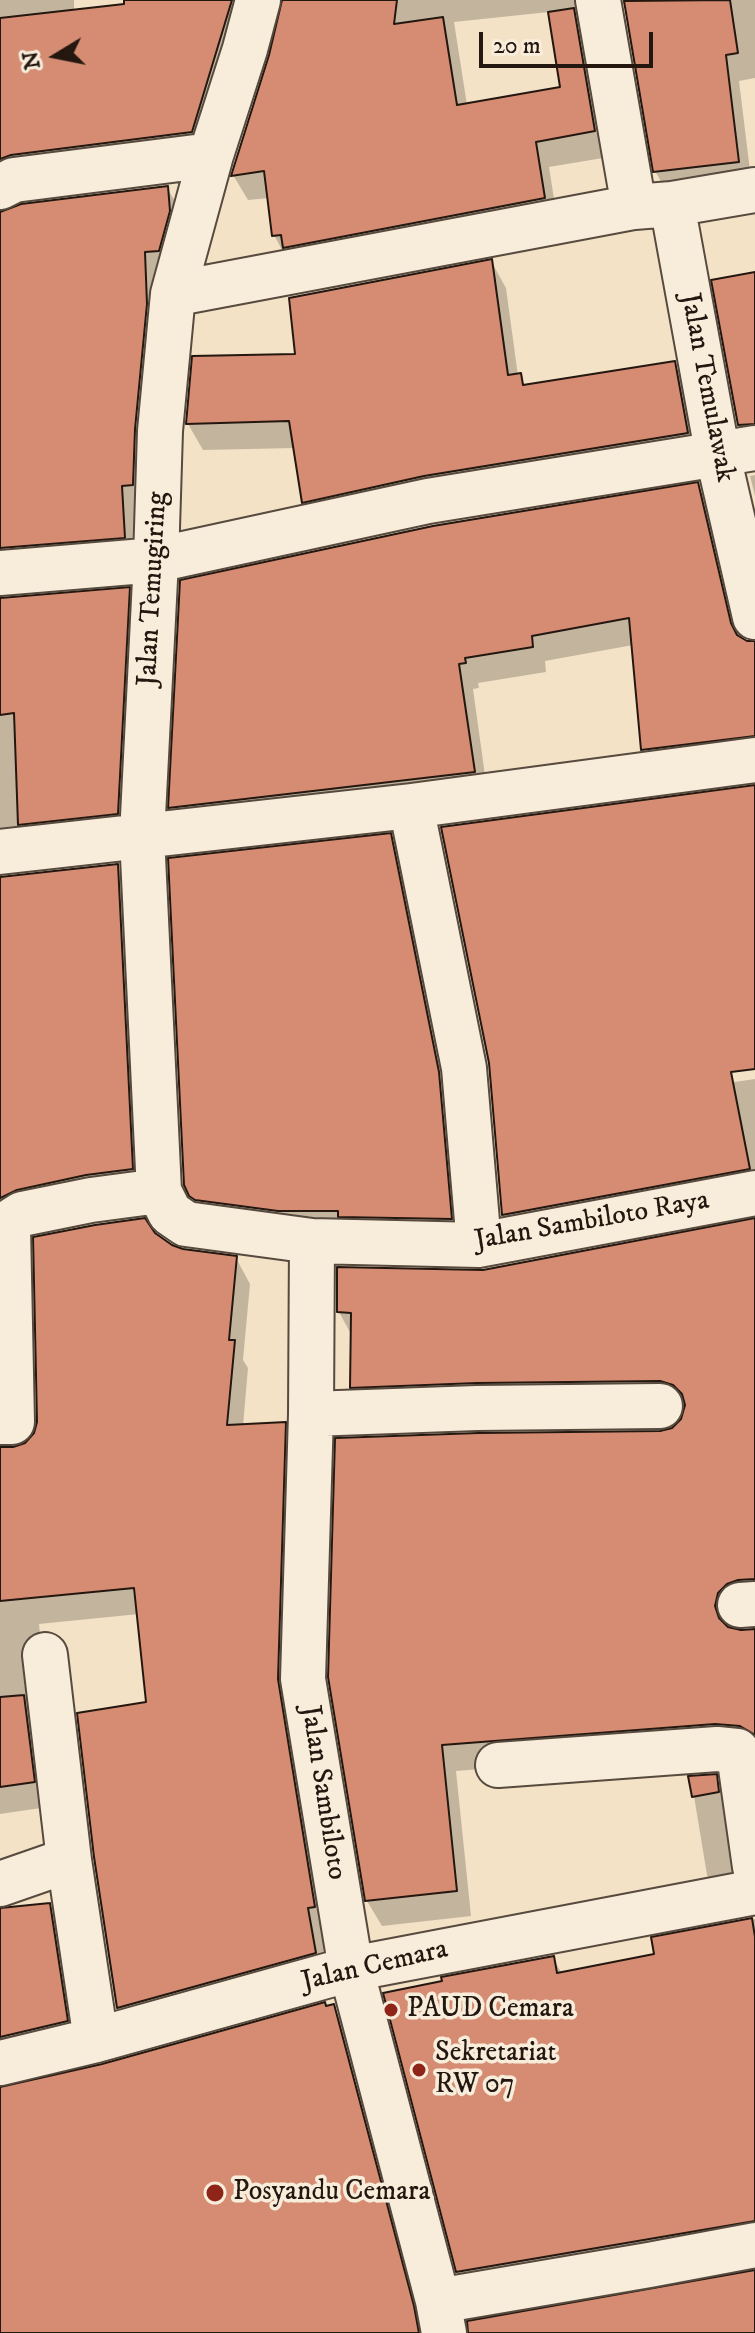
<!DOCTYPE html>
<style>
body{margin:0}
#map{position:relative;width:755px;height:2333px;overflow:hidden;background:#f4e2c6;font-family:"IM FELL DW Pica",serif}
canvas{display:block}
.north{position:absolute;left:16px;top:16px;width:80px;height:80px;-webkit-text-stroke:6px #f8ecda;paint-order:stroke;rotate:260deg;font-size:22px;font-weight:700;line-height:32px;text-align:center;color:#231710}
.north::after{content:'';display:block;margin:auto;width:28px;height:36px;background:#231710;clip-path:polygon(50% 0,100% 100%,50% 72%,0 100%)}
.scale{position:absolute;left:479px;top:32px;width:174px;height:36px;box-sizing:border-box;border:4px solid #231710;border-top:0;padding-left:10px;font-size:24px;line-height:28px;white-space:nowrap;color:#231710;-webkit-text-stroke:6px #f8ecda;paint-order:stroke}
</style>
<div id="map">
<canvas width="755" height="2333"></canvas>
<div class="north">N</div>
<div class="scale">20 m</div>
</div>
<script>
const context = document.querySelector('canvas').getContext('2d');
context.lineJoin = 'round';
function paint(path, color) { context.fillStyle = color; context.fill(path, 'evenodd'); }
const toPath = rows => new Path2D(rows.map(r => 'M' + r).join(''));
function stroke(path, color, width, dash) { context.strokeStyle = color; context.lineWidth = width; context.lineCap = dash ? 'butt' : 'round'; context.setLineDash(dash || []); context.stroke(path); }
function write(font, color, halo, rows, align = 'center') {
  context.font = font + ' "IM FELL DW Pica",serif'; context.lineWidth = 7; context.setLineDash([]); context.textBaseline = 'middle'; context.strokeStyle = halo; context.fillStyle = color; for (const [text, x, y, turn = 0] of rows) {
    context.save(); context.translate(x, y); context.rotate((+turn || 0) * Math.PI / 180); context.textAlign = isNaN(turn) ? turn : align; if (halo) context.strokeText(text, 0, 0); context.fillText(text, 0, 0); context.restore();
  }
}
const shadow = toPath([
 [0,0,74,0,74,11,191,0,755,0,755,78,739,81,752,187,670,197,655,171,626,4,608,1,609,157,549,167,558,224,288,261,274,235,269,198,248,200,233,175,271,57,284,3,280,1,267,1,206,157,0,193],
 [549,12,562,88,467,105,454,22],
 [167,188,182,213,147,510,135,511,138,563,0,578,0,213],
 [491,261,506,288,518,376,526,387,674,364,690,390,702,460,319,528,304,502,296,448,203,450,188,424,298,356],
 [755,275,755,450,754,450,740,425],
 [755,475,755,496,750,476],
 [697,485,712,510,742,640,748,643,755,643,755,762,658,775,643,749,633,645,545,661,546,672,478,683,479,688,473,689,488,797,185,833,170,808],
 [128,589,143,615,132,839,0,857,0,600],
 [755,787,755,1023,576,1105,755,1079,755,1196,518,1240,504,1215],
 [390,836,404,861,453,1098,465,1244,206,1221,191,1195],
 [117,866,132,891,146,1194,0,1243,0,879],
 [755,1220,755,1605,731,1621,730,1629,755,1631,755,1751,731,1749,456,1771,471,1916,382,1926,367,1901,330,1677,661,1433,674,1429,684,1419,686,1409,676,1406,366,1412,352,1387,352,1336,339,1312,484,1272],
 [154,1235,172,1247,182,1251,236,1258,250,1284,243,1360,248,1368,243,1426,285,1424,299,1450,329,1932,322,1933,330,1978,133,2033,118,2008,96,1856,148,1704,139,1614,39,1624,43,1662,48,1807,0,1814,0,1449,25,1446,36,1434],
 [716,1776,724,1790,737,1885,715,1890,707,1875,691,1778],
 [49,1905,64,1931,81,2046,0,2069,0,1940],
 [755,1919,755,2247,473,2297,458,2272,386,1995,553,1958,562,1974,656,1956,653,1939],
 [333,2006,348,2031,427,2333,0,2333,0,2089,6,2089]
]);
const building = toPath([
 [124,0,232,0,192,132,11,155,0,159,0,18,124,4,124,0],
 [282,0,397,0,394,24,443,17,457,105,560,87,548,12,574,8,595,131,536,142,545,198,283,248,281,235,272,236,264,171,231,176,269,55,282,0],
 [730,0,738,53,726,55,739,162,653,172,624,1,730,0],
 [168,186,170,211,159,251,145,252,147,304,135,429,133,485,122,486,125,538,0,548,0,212,21,204,168,186],
 [492,259,508,375,521,373,523,385,675,361,688,433,424,476,302,503,289,421,186,424,192,356,295,354,289,298,492,259],
 [755,272,755,424,738,425,711,280,755,272],
 [698,482,731,623,737,635,747,641,755,641,755,736,641,750,629,618,532,636,533,647,465,658,466,663,459,664,475,772,168,808,180,580,433,526,698,482],
 [130,587,118,814,18,825,14,713,0,715,0,598,130,587],
 [755,785,755,1069,731,1072,750,1169,502,1215,489,1063,441,827,755,785],
 [391,833,439,1072,452,1219,338,1217,338,1211,278,1211,195,1200,189,1196,184,1185,168,858,391,833],
 [118,864,133,1169,86,1175,17,1190,0,1198,0,877,118,864],
 [145,1218,155,1233,172,1245,183,1249,237,1256,229,1340,235,1340,227,1425,286,1422,278,1679,315,1907,308,1908,316,1953,117,2008,94,1857,77,1713,146,1702,134,1588,0,1601,0,1447,13,1447,25,1443,34,1433,37,1422,33,1237,95,1225,145,1218],
 [755,1218,755,1579,738,1580,727,1584,718,1593,715,1606,719,1618,728,1627,741,1630,755,1629,755,1735,740,1726,715,1724,442,1745,457,1891,365,1901,328,1677,335,1438,478,1433,660,1431,672,1428,681,1419,685,1405,682,1394,673,1385,660,1381,477,1383,350,1388,351,1313,337,1312,337,1267,483,1270,755,1218],
 [24,1695,35,1782,0,1787,0,1697,24,1695],
 [717,1774,719,1792,692,1797,688,1776,717,1774],
 [50,1903,68,2021,0,2037,0,1908,50,1903],
 [752,1918,755,1937,755,2221,456,2272,383,1993,442,1981,441,1977,554,1956,557,1973,654,1954,651,1937,752,1918],
 [325,2002,326,2006,334,2004,414,2306,419,2333,0,2333,0,2087,102,2064,325,2002],
 [755,2270,755,2333,468,2333,467,2321,755,2270]
]);
const minor = toPath([
 [258,0,245,49,211,155,173,294,160,431,156,560,142,836,159,1191,170,1213,186,1224,312,1241,479,1245,755,1193],
 [598,0,634,207],
 [0,187,14,180,211,155],
 [672,204,718,456,755,617],
 [173,294,634,207,672,204,755,190],
 [0,573,156,560,428,501,755,448],
 [411,806,464,1068,479,1245],
 [0,852,411,806,755,760],
 [312,1241,311,1414,303,1679,351,1969,438,2301,444,2333],
 [311,1414,477,1408,660,1406],
 [0,1422,12,1422,8,1227,11,1221,22,1214,91,1200,159,1191],
 [740,1605,755,1604],
 [45,1655,69,1860,96,2040],
 [498,1765,717,1749,737,1751,740,1761,755,1867],
 [0,1884,69,1860],
 [0,2063,96,2040,351,1969,755,1892],
 [438,2301,649,2265,755,2245]
]);
const markers = [
 [391,2010,8,"#8f2418"],
 [419,2070,8,"#8f2418"],
 [215,2193,10,"#8f2418"]
];
const streetNames = [
 ["Jalan Temulawak",706,388,79],
 ["Jalan Temugiring",154,589,-87],
 ["Jalan Sambiloto Raya",592,1222,-10],
 ["Jalan Sambiloto",322,1793,81],
 ["Jalan Cemara",375,1967,-13]
];
const poiNames = [
 ["PAUD Cemara",407,2010],
 ["Sekretariat",435,2054],
 ["RW 07",435,2086],
 ["Posyandu Cemara",233,2193]
];
paint(shadow, '#0003');
paint(building, '#d58c72');
stroke(building, '#231710', 2);
stroke(minor, '#574a3e', 48);
stroke(minor, '#f8ecda', 44);
for (const [x, y, r, color] of markers) { const dot = new Path2D(); dot.arc(x, y, r, 0, 2 * Math.PI); context.fillStyle = color; context.fill(dot); stroke(dot, '#f8ecda', 3); }
write('28px', '#231710', '#f8ecda', streetNames);
write('28px', '#231710', '#f8ecda', poiNames, 'left');
</script>
